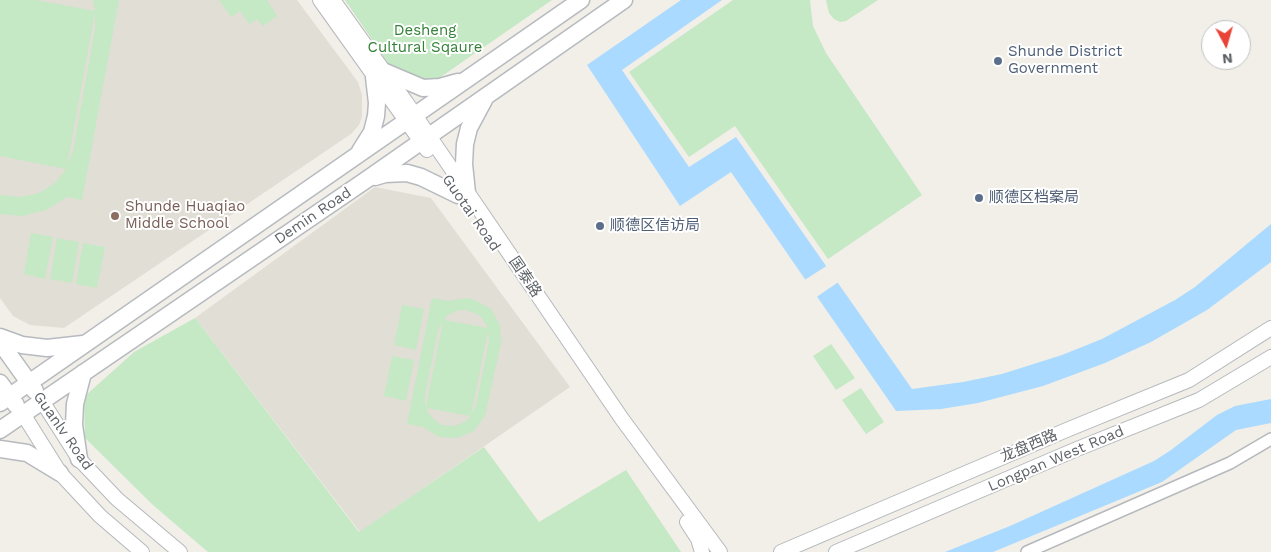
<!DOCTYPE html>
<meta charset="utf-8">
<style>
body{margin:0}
#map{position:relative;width:1271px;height:552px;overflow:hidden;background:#f1efe8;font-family:"Work Sans",sans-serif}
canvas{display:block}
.north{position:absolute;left:1201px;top:20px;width:50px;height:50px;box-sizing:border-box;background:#fff;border:1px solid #bfc1c3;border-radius:50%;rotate:174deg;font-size:14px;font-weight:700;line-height:20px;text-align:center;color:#5f6368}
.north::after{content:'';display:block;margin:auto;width:18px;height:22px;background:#ea4335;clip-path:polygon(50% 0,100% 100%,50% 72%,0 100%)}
</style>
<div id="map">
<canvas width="1271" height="552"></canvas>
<div class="north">N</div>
</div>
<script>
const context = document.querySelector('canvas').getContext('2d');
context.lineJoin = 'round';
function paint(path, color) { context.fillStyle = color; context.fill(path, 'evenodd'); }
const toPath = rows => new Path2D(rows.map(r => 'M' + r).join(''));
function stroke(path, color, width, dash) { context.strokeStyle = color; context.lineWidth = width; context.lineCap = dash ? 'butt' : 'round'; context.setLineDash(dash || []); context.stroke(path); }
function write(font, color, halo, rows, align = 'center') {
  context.font = font + ' "Work Sans","Noto Sans SC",sans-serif'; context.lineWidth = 4; context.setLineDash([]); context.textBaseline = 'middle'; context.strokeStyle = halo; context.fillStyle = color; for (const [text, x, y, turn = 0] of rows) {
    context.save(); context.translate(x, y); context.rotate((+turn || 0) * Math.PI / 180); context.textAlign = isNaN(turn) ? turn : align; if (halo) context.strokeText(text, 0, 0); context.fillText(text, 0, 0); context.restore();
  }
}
const education = toPath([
 [0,0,297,0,358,82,362,95,362,117,359,125,351,134,64,328,30,325,13,316,0,298],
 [375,187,431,198,570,387,360,532,195,318]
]);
const green = toPath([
 [0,0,36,0,95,11,93,0,119,0,82,200,67,197,46,210,22,216,0,214,0,195,20,197,39,193,55,183,66,169,0,156],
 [95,13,95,29,73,151,67,166],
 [219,0,267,0,277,16,263,26,257,19,249,24,240,11,231,17],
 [345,0,552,0,429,85,392,69],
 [733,0,810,0,813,26,826,53,922,195,828,259,735,126,689,157,629,72],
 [826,0,878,0,846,21,840,22,834,19,829,13],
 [31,233,53,237,45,279,24,274],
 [57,238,79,242,72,283,50,279],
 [83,243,105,247,97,288,76,284],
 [432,298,448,301,466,298,475,300,491,309,500,325,501,343,485,416,474,431,457,438,439,437,423,427,407,424],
 [459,310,465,310,477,314,482,318,488,328,444,320,448,315],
 [443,321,426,406,425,406,425,395,438,331],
 [488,331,489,341,476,405,471,415],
 [426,408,470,416,470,417,466,421,455,426,442,425,432,418],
 [402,305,424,309,416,350,394,345],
 [195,318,359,532,484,447,539,522,626,470,681,552,208,552,153,505,85,438,84,397,134,352],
 [831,344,855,378,836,390,813,356],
 [392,356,414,360,406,401,384,396],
 [861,388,884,422,866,434,842,400]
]);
const water = toPath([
 [681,0,722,0,622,70,689,167,736,137,912,389,963,382,1002,374,1062,355,1102,339,1175,300,1195,287,1271,224,1271,262,1207,310,1151,342,1105,363,1043,386,978,403,941,409,896,411,731,172,680,206,587,65],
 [1271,399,1271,423,1236,430,1162,482,993,552,945,552,1010,526,1154,461,1171,450,1217,415,1235,406]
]);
const pier = toPath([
 [828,265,840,281,815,298,803,281]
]);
const minor = toPath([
 [1027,552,1230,463,1271,439]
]);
const tertiary = toPath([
 [320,0,427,150],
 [333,0,406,102,622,419,720,552],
 [42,401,79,459,117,499,180,552],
 [23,414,60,473,100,516,142,552],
 [687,522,698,539,702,552],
 [781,552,1069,429,1189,380,1271,328],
 [836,552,1077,449,1199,400,1271,357]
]);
const secondary = toPath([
 [383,71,423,88,440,87,458,82],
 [360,151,372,132,376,116,377,103,374,77],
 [375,177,385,174,407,173,421,177,458,195],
 [467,193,464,164,465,144,469,128,484,100],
 [0,337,22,345,47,348,83,344],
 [0,342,35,391],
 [0,383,16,405],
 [0,403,581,0],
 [0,430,366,180,624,0],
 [0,449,27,453,60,473],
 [79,459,74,425,75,404,83,373]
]);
const markers = [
 [998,61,5,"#5c6f8a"],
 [979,198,5,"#5c6f8a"],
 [115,216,5,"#8d6e63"],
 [600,226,5,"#5c6f8a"]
];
const parkNames = [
 ["Desheng",425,31],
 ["Cultural Sqaure",425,48]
];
const serviceNames = [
 ["Shunde District",1008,52],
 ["Government",1008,69],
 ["顺德区档案局",989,198],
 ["顺德区信访局",610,226]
];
const educationNames = [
 ["Shunde Huaqiao",125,207],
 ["Middle School",125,224]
];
const streetNames = [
 ["Guotai Road",471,213,55],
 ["Demin Road",313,216,-34],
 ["国泰路",525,277,56],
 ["Guanlv Road",63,431,55],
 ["龙盘西路",1029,446,-23],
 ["Longpan West Road",1056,459,-23]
];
paint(education, '#e1ded6');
paint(green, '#c5e8c5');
paint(water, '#aadaff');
paint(pier, '#f1efe8');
stroke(minor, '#b5b8bc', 14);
stroke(tertiary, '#b5b8bc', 16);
stroke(secondary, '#b6babf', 19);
stroke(minor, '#fff', 11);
stroke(tertiary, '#fff', 14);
stroke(secondary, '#fff', 16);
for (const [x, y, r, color] of markers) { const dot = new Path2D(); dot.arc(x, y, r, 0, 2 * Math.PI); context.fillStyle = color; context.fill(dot); stroke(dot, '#fff', 2); }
write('15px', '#348238', '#fff', parkNames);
write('15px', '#4e5e75', '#fff', serviceNames, 'left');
write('15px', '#785e54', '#fff', educationNames, 'left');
write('15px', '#5f6368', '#fff', streetNames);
</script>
